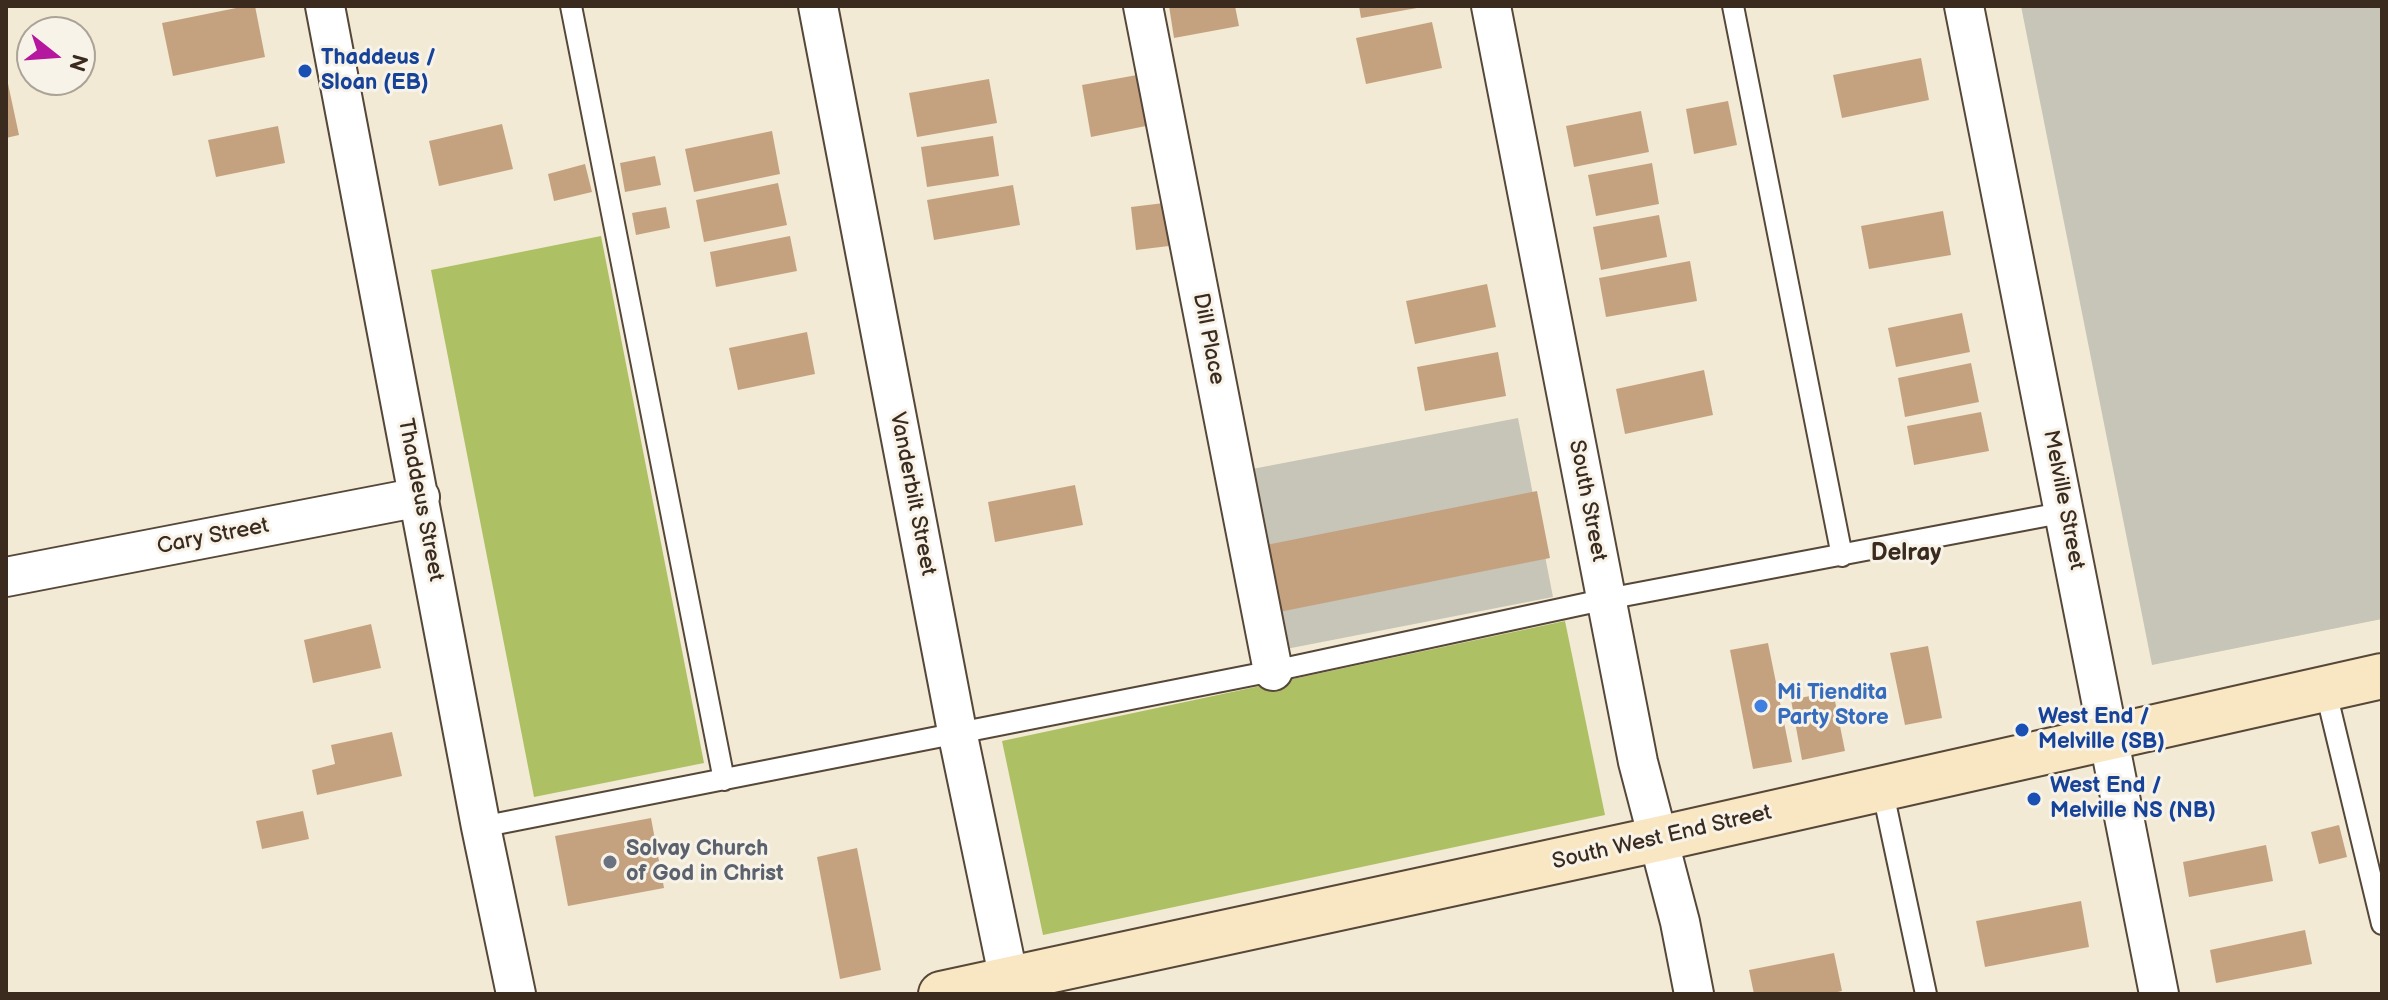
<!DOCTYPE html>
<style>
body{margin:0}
#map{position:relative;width:2388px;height:1000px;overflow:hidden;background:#f2ead5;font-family:"Balsamiq Sans",sans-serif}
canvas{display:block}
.frame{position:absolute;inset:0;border:8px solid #3b2a1e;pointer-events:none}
.north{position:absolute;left:16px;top:16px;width:80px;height:80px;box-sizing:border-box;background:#f7f3e8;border:2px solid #aca397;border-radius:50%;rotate:107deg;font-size:22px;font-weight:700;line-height:32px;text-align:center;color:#3b2a1e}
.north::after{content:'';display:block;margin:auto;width:28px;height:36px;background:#b5179e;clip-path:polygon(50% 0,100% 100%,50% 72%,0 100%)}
</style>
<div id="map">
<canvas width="2388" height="1000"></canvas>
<div class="frame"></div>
<div class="north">N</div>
</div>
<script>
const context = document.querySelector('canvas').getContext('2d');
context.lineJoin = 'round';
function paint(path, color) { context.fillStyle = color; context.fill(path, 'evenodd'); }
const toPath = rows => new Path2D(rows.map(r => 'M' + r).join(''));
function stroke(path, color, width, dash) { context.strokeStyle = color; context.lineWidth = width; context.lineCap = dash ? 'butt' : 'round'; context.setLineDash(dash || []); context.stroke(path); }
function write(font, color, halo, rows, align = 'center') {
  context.font = font + ' "Balsamiq Sans",sans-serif'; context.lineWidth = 6; context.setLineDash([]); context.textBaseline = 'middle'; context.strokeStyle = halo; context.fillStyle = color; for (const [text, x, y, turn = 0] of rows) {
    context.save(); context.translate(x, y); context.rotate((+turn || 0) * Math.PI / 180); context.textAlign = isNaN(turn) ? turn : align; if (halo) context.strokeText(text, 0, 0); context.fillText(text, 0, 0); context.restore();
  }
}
const industrial = toPath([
 [2021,6,2382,6,2382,619,2152,665],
 [1518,418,1553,597,1281,650,1247,470]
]);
const green = toPath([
 [601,236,704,763,534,797,431,270],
 [1565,621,1605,815,1043,935,1002,741]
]);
const building = toPath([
 [246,6,255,6,265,57,173,76,162,23],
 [1169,6,1235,6,1239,26,1174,38],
 [1359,6,1417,6,1417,8,1361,18],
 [1432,22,1442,68,1366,84,1356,38],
 [1921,58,1929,100,1842,118,1833,75],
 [1137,75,1146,126,1091,137,1082,85],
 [7,79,19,135,6,138,6,80],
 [989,79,997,123,917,137,909,93],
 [1728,101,1737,145,1694,154,1686,109],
 [1641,111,1649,152,1574,167,1566,126],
 [502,124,513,169,439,186,429,141],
 [278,126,285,163,216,177,208,140],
 [772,131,780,174,694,192,685,149],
 [993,136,999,176,927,187,921,147],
 [655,156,661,185,625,192,620,163],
 [1652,163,1659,204,1596,216,1588,175],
 [585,164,592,192,554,201,548,174],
 [778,183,787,225,704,242,696,200],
 [1013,185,1020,225,934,240,927,200],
 [1164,203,1169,246,1136,250,1131,207],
 [666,207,670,228,636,235,632,213],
 [1943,211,1951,255,1869,269,1861,226],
 [1659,215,1667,257,1601,270,1593,227],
 [790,236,797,271,716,287,710,252],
 [1690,261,1697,301,1606,317,1599,278],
 [1487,284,1496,327,1415,344,1406,301],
 [1962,313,1970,352,1896,367,1888,328],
 [807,332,815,374,738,390,729,348],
 [1498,352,1506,396,1425,411,1417,367],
 [1971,363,1979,402,1905,417,1898,378],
 [1704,370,1713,415,1625,434,1616,389],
 [1981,412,1989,451,1914,465,1907,426],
 [1075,485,1083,525,995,542,988,502],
 [1537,491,1550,558,1279,612,1266,545],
 [371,624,381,668,313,683,304,640],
 [1768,643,1792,762,1753,769,1730,650],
 [1928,646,1942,718,1905,725,1890,653],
 [1833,691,1845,751,1802,760,1791,700],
 [392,732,402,776,317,795,312,770,335,764,331,745],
 [303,811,309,839,262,849,256,821],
 [651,818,664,888,568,906,555,836],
 [2339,825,2347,857,2319,864,2311,832],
 [2266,845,2273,881,2189,897,2183,862],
 [857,848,881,970,840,979,817,857],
 [2081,901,2089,947,1985,967,1976,921],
 [2305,930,2312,964,2216,983,2210,950],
 [1834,953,1842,991,1829,994,1754,994,1749,970]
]);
const lane = toPath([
 [571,6,724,780],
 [1733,6,1842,556],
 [2325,688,2382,924],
 [1882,788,1926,994],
 [481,827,1273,671,1607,599,2066,512]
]);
const street = toPath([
 [325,6,481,827,516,994],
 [818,6,957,731,1009,980],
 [1143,6,1273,671],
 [1491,6,1638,762,1680,922,1694,994],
 [1964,6,2159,994],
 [6,577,420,497]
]);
const secondary = toPath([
 [941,994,1658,839,2382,676]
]);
const markers = [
 [305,71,8,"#1a4fb4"],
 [1761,706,8,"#3f7fe0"],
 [2022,730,8,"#1a4fb4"],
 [2034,799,8,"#1a4fb4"],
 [610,862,8,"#6b7280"]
];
const transitNames = [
 ["Thaddeus /",321,58],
 ["Sloan (EB)",321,83],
 ["West End /",2038,717],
 ["Melville (SB)",2038,742],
 ["West End /",2050,786],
 ["Melville NS (NB)",2050,811]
];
const streetNames = [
 ["Dill Place",1208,339,79],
 ["Vanderbilt Street",912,494,79],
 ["Thaddeus Street",420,500,79],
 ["Melville Street",2063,500,79],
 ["South Street",1587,501,79],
 ["Cary Street",213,537,-11],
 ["South West End Street",1662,838,-13]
];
const shopNames = [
 ["Mi Tiendita",1777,693],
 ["Party Store",1777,718]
];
const worshipNames = [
 ["Solvay Church",626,849],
 ["of God in Christ",626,874]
];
const neighbourhoodNames = [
 ["Delray",1906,554]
];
paint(industrial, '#c7c5b8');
paint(green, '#adc064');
paint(building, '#c5a27f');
stroke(lane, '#564739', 24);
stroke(street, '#564739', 42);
stroke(secondary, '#564739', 48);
stroke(lane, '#fff', 20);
stroke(street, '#fff', 38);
stroke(secondary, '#f9e7c3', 44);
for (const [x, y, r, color] of markers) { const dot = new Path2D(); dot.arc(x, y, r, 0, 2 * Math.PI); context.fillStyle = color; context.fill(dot); stroke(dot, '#f7f3e8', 3); }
write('bold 22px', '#164399', '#f7f3e8', transitNames, 'left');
write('22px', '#3b2a1e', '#f7f3e8', streetNames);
write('bold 22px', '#366cbe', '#f7f3e8', shopNames, 'left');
write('bold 22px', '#5b616d', '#f7f3e8', worshipNames, 'left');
write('bold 24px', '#3b2a1e', '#f7f3e8', neighbourhoodNames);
</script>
